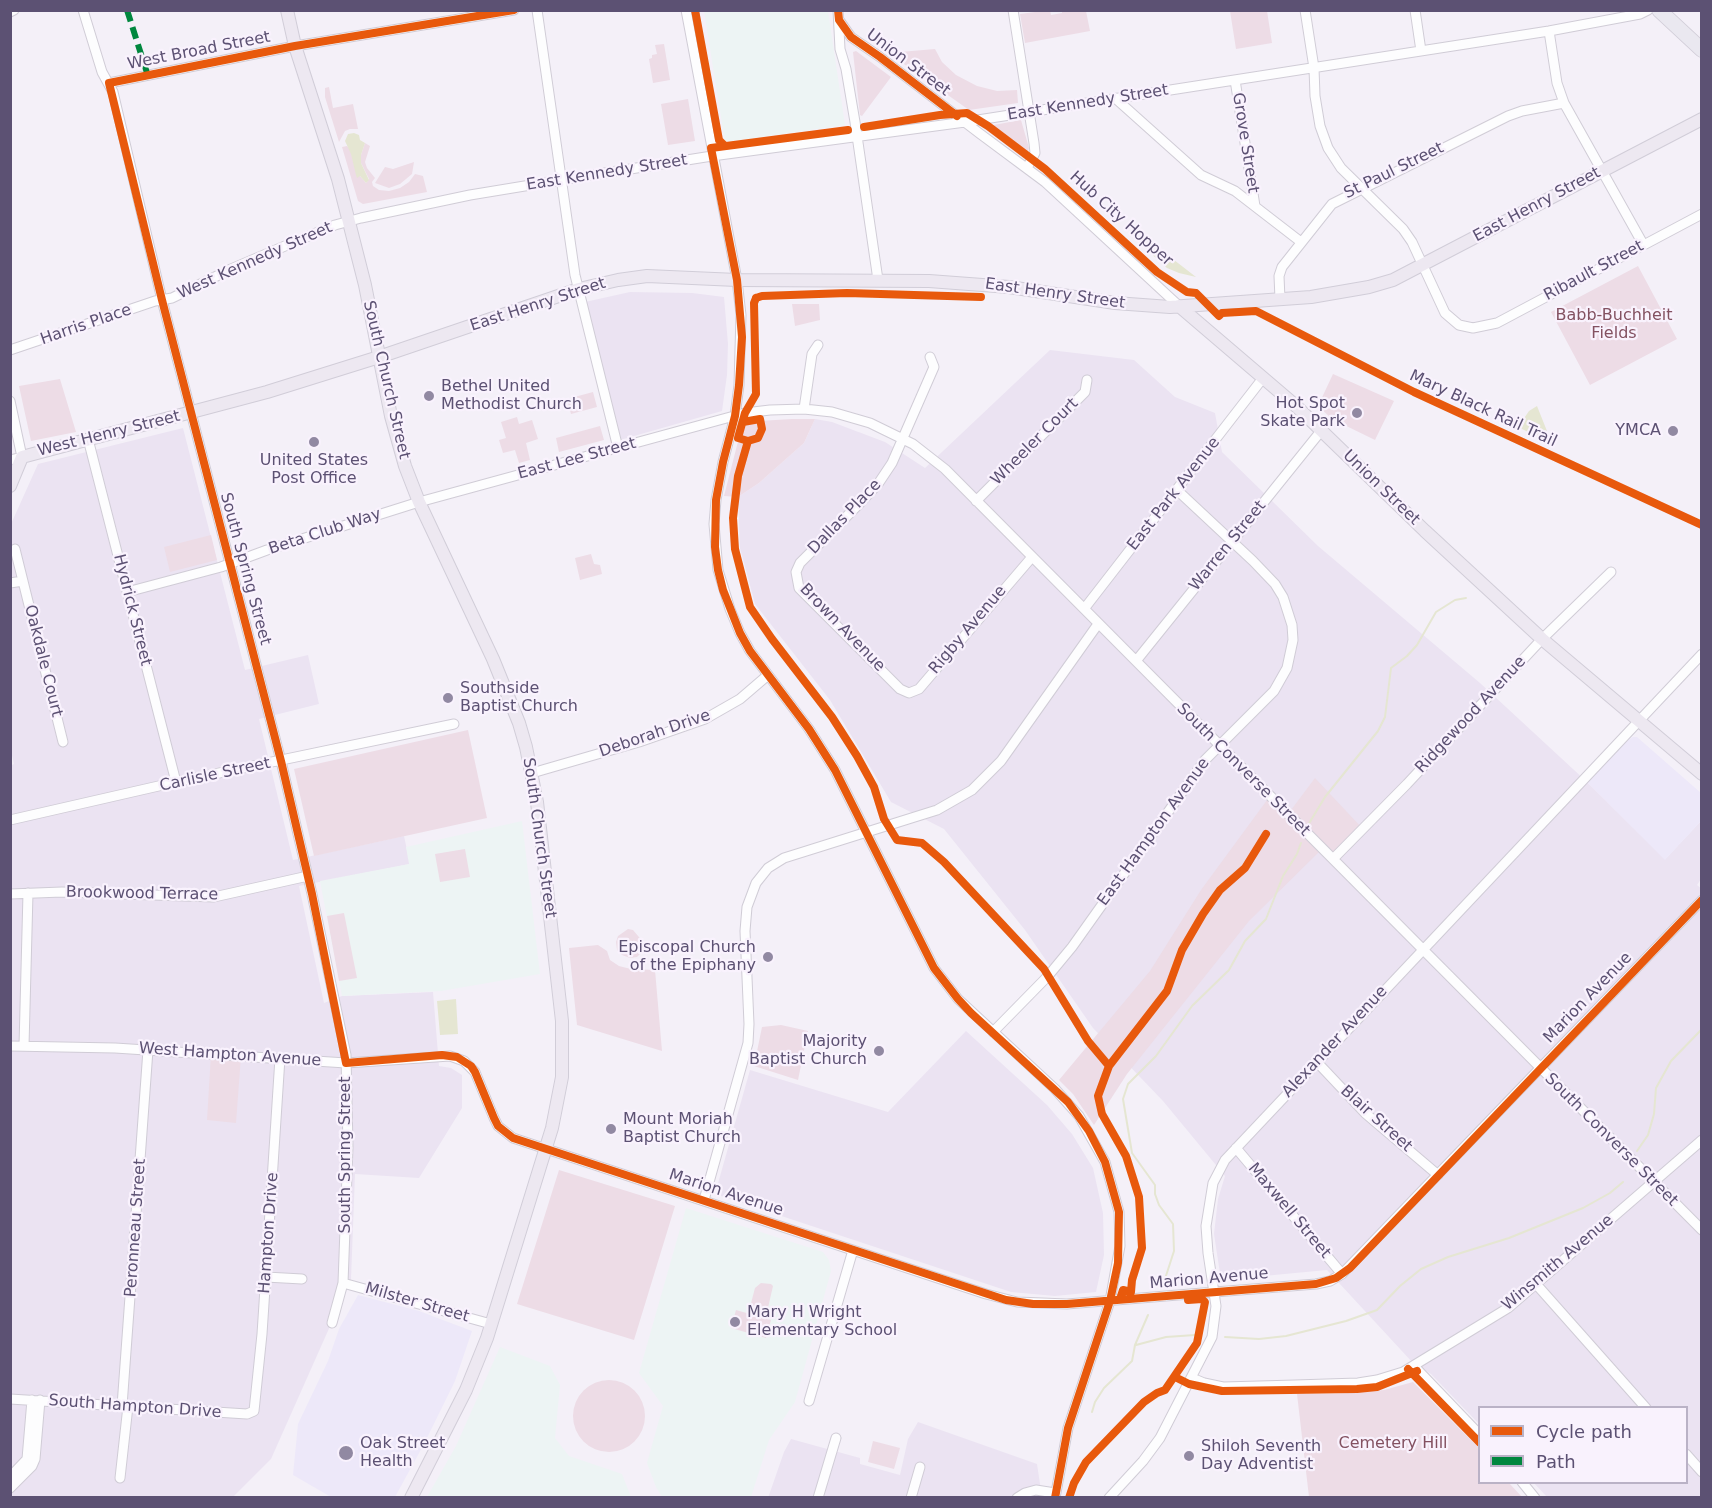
<!DOCTYPE html>
<style>
body{margin:0}
#map{position:relative;width:1712px;height:1508px;overflow:hidden;background:#f4f0f8;font-family:"DejaVu Sans",sans-serif}
canvas{display:block}
.frame{position:absolute;inset:0;border:12px solid #5c5173;pointer-events:none}
.legend{position:absolute;left:1478px;top:1406px;width:210px;height:78px;box-sizing:border-box;background:#f9f2fd;border:2px solid #bab2c6;margin:0;padding:8px 10px;list-style:none;font-size:18px;color:#5c5173}
.legend li{display:flex;align-items:center;gap:12px;height:30px}
.legend b{width:30px;border:2px solid #bab2c6}
</style>
<div id="map">
<canvas width="1712" height="1508"></canvas>
<div class="frame"></div>
<ul class="legend">
<li><b style="height:8px;background:#e8590c"></b>Cycle path</li>
<li><b style="height:8px;background:#00873e"></b>Path</li>
</ul>
</div>
<script>
const context = document.querySelector('canvas').getContext('2d');
context.lineJoin = 'round';
function paint(path, color) { context.fillStyle = color; context.fill(path, 'evenodd'); }
const toPath = rows => new Path2D(rows.map(r => 'M' + r).join(''));
function stroke(path, color, width, dash) { context.strokeStyle = color; context.lineWidth = width; context.lineCap = dash ? 'butt' : 'round'; context.setLineDash(dash || []); context.stroke(path); }
function write(font, color, halo, rows, align = 'center') {
  context.font = font + ' "DejaVu Sans",sans-serif'; context.lineWidth = 4.5; context.setLineDash([]); context.textBaseline = 'middle'; context.strokeStyle = halo; context.fillStyle = color; for (const [text, x, y, turn = 0] of rows) {
    context.save(); context.translate(x, y); context.rotate((+turn || 0) * Math.PI / 180); context.textAlign = isNaN(turn) ? turn : align; if (halo) context.strokeText(text, 0, 0); context.fillText(text, 0, 0); context.restore();
  }
}
const residential = toPath([
 [630,292,692,293,724,297,728,344,727,375,722,411,620,440,585,302],
 [1050,350,1134,360,1175,397,1215,413,1222,452,1318,546,1480,683,1587,782,1665,859,1701,821,1701,879,1697,885,1702,889,1701,1497,1547,1497,1534,1483,1686,1482,1686,1408,1480,1408,1479,1424,1431,1374,1413,1363,1327,1270,1221,1280,1214,1234,1218,1199,1225,1176,1163,1101,1093,1028,1025,930,944,829,891,802,830,700,755,604,740,548,738,497,759,483,804,443,815,419,832,422,885,442,925,468],
 [183,428,245,670,308,655,319,704,259,719,293,860,404,836,410,864,299,886,324,1003,342,996,433,992,439,1066,451,1068,462,1075,462,1108,419,1178,355,1174,351,1279,271,1459,234,1496,11,1497,10,766,14,764,10,747,11,524,38,464],
 [966,1031,1047,1105,1072,1134,1093,1168,1103,1213,1104,1255,1096,1292,1055,1296,1011,1292,715,1194,750,1070,888,1112],
 [918,1422,1037,1464,1042,1497,768,1498,784,1452,791,1439,860,1458,860,1464,900,1475,908,1439]
]);
const commercial = toPath([
 [1633,737,1637,737,1701,793,1701,821,1665,860,1587,782,1625,742],
 [358,1295,419,1311,472,1331,455,1381,424,1444,395,1497,331,1497,293,1475,298,1424,328,1361,339,1329]
]);
const education = toPath([
 [704,11,828,11,845,125,725,142],
 [522,821,540,974,441,991,342,996,320,881,409,864,406,847],
 [686,1208,823,1252,829,1260,831,1271,795,1402,769,1440,751,1497,662,1497,656,1487,647,1463,663,1406,639,1373],
 [500,1347,550,1366,560,1385,555,1438,569,1456,622,1474,631,1497,427,1497,456,1446]
]);
const green = toPath([
 [1050,10,1051,15,1062,13,1062,11,1086,11,1090,31,1025,43,1020,14],
 [1230,11,1267,11,1272,43,1236,49],
 [664,44,670,80,653,83,649,59,652,58,652,55,657,54,655,45],
 [935,49,942,62,956,75,977,86,997,91,1017,90,1018,103,969,110,894,57,900,52],
 [856,51,891,77,862,116,860,115,853,52],
 [329,87,333,108,353,104,358,129,350,129,345,131,339,142,325,97,325,88],
 [688,99,695,141,668,145,661,104],
 [1021,120,1029,148,1027,156,988,126],
 [365,143,370,146,365,162,367,168,375,178,372,182,373,186,379,190,389,191,400,188,409,182,415,174,423,176,427,192,363,204,358,201,342,147,347,146,350,149,360,176,366,183,369,179,361,163,361,155],
 [414,162,412,174,400,184,389,188,375,183,385,167,393,169],
 [1638,266,1677,339,1590,385,1551,312],
 [792,304,819,304,820,320,795,326],
 [1333,374,1394,401,1375,440,1332,419,1318,406],
 [60,379,76,432,31,441,19,386],
 [593,392,597,407,571,414,567,399],
 [517,417,519,424,532,420,538,439,526,443,530,460,519,463,515,450,503,453,499,440,506,438,501,422],
 [792,419,815,419,804,443,759,483,738,497,724,496,743,422],
 [600,426,604,440,559,452,556,438],
 [211,535,217,560,170,572,164,547],
 [591,554,594,564,600,565,602,574,580,580,575,558],
 [468,730,487,818,314,856,294,769],
 [1315,778,1363,829,1333,859,1322,849,1249,921,1127,1074,1094,1125,1073,1094,1059,1080,1150,971,1201,890,1270,796,1288,814],
 [465,849,470,877,440,882,435,854],
 [344,913,357,978,339,981,327,916],
 [628,929,633,930,644,943,645,949,637,957,630,958,622,955,617,950,616,942,618,936],
 [598,945,607,951,610,960,619,966,631,969,655,970,662,1051,577,1025,569,948],
 [781,1025,808,1031,798,1080,754,1066,762,1027],
 [211,1054,241,1056,236,1123,207,1120],
 [559,1170,675,1206,634,1340,517,1304],
 [761,1283,771,1284,773,1286,767,1312,750,1307,755,1288],
 [736,1310,771,1320,766,1338,731,1328],
 '573 1416a36 36 0 1 1 72 0a36 36 0 1 1-72 0Z',
 [1413,1382,1479,1448,1480,1482,1509,1483,1522,1497,1309,1497,1297,1394,1335,1394,1384,1390],
 [873,1441,900,1448,894,1469,868,1462]
]);
const water = toPath([
 [354,133,359,135,360,140,365,143,361,155,361,163,369,180,366,183,360,176,357,178,356,175,351,154,345,141,348,134],
 [1147,239,1196,277,1179,273,1167,268,1145,248],
 [1537,406,1547,431,1544,436,1540,438,1518,427,1529,411],
 [456,999,458,1034,440,1035,437,1001]
]);
const stream = toPath([
 [1308,825,1325,797,1378,731,1385,717,1391,668,1407,656,1417,645,1436,612,1455,600,1466,598],
 [1637,1151,1648,1135,1654,1114,1656,1088,1671,1061,1702,1029],
 [1164,1282,1174,1251,1173,1224,1159,1205,1155,1194,1155,1185,1132,1153,1123,1099,1128,1084,1156,1056,1192,1006,1229,970,1245,941,1266,919,1283,876,1297,854,1301,843],
 [1225,1337,1259,1339,1286,1336,1346,1321,1377,1310,1400,1286,1421,1269,1448,1257,1509,1238,1583,1208,1610,1193,1623,1182],
 [1136,1345,1166,1337,1195,1335],
 [1092,1412,1095,1402,1104,1388,1132,1361,1135,1345,1148,1315]
]);
const minor = toPath([
 [83,10,102,72,113,92,162,300,281,761,312,894,346,1055,348,1147,343,1283,332,1323],
 [537,10,575,275,618,448],
 [686,10,737,280,741,315,739,385,735,416,723,462,716,500,714,524,718,570,730,609,740,633,750,651,809,729,835,770,934,968,958,999,1055,1089,1079,1116,1105,1162,1119,1212,1120,1246,1110,1301,1068,1428,1055,1498],
 [838,10,840,49,846,69,855,122,878,280],
 [1013,10,1034,143,1035,153,1027,168],
 [1305,10,1314,68,1315,96,1320,126,1328,148,1341,168,1403,229,1412,242,1445,313,1459,325,1473,328,1497,323,1702,214],
 [1415,10,1421,51],
 [10,12,14,10],
 [839,20,851,37,880,57,979,133,1045,182,1179,306],
 [1549,31,1557,83,1564,103,1643,244],
 [1235,80,1255,206],
 [109,83,295,46,514,10],
 [1115,98,1201,175,1235,191,1301,242],
 [1280,299,1279,276,1282,267,1332,204,1508,116,1522,111,1564,103],
 [10,350,155,301,172,298,231,269,292,243,335,225,361,218,470,195,561,180,712,156,965,122,1549,31,1640,14,1648,10],
 [930,357,934,367,892,463,878,484,861,502,800,563,796,572,799,588,900,689,909,693,919,689,1032,557],
 [10,401,22,457,10,460],
 [804,409,812,354,818,345],
 [88,439,176,782],
 [976,501,1085,392,1087,380],
 [15,549,63,742],
 [10,583,23,581],
 [127,592,221,567,267,550,419,502,745,413,770,410,804,409,832,412,870,423,913,444,945,469,1702,1230],
 [1084,609,1263,378],
 [1136,661,1321,431],
 [532,773,639,742,705,719,740,699,768,675],
 [10,820,176,782,454,724],
 [1333,859,1407,784,1542,639,1611,572],
 [10,894,62,892,214,897,308,876],
 [993,1032,1048,976,1072,947,1205,760,1274,691,1287,668,1293,640,1292,625,1283,597,1275,584,1253,561,1177,490],
 [10,1046,115,1048,346,1063,450,1056,464,1061,475,1072,494,1118,498,1126,513,1138,986,1294,1017,1302,1067,1304,1215,1292,1316,1284,1330,1281,1342,1274,1702,900],
 [24,1046,28,893],
 [1316,1061,1365,1113,1438,1175],
 [1236,1148,1342,1274],
 [704,1200,748,1043,749,1024,745,931,747,907,756,883,768,868,784,858,937,810,972,790,1001,761,1098,624],
 [266,1277,302,1279],
 [343,1283,491,1324],
 [1536,1284,1646,1408],
 [1414,1366,1480,1435],
 [1192,1378,1204,1383,1223,1387,1295,1385,1358,1383,1377,1380,1403,1372,1508,1308,1702,1140],
 [10,1399,247,1414,254,1411,262,1334,280,1058],
 [809,1401,853,1250],
 [122,1406,148,1050],
 [1686,1454,1702,1472],
 [10,1477,27,1459,32,1400],
 [120,1478,128,1406],
 [1522,1482,1535,1498],
 [10,1488,32,1466,35,1459,40,1400],
 [818,1498,836,1438],
 [911,1498,920,1467],
 [1017,1498,1025,1493,1036,1490,1055,1493],
 [1109,1498,1143,1461,1160,1438,1212,1337,1216,1306,1208,1253,1206,1226,1213,1183,1225,1160,1702,654]
]);
const major = toPath([
 [287,10,295,46,338,179,365,285,391,416,405,466,419,502,493,659,519,723,526,747,537,802,562,1021,562,1077,552,1128,487,1338,466,1390,411,1498],
 [1179,306,1296,406,1425,531,1542,639,1702,774],
 [10,486,22,457,267,392,379,357,579,289,618,280,647,276,737,280,929,281,1009,287,1115,303,1170,307,1311,297,1369,287,1393,280,1702,119]
]);
const highway = toPath([
 [1659,10,1702,50]
]);
const quiet = toPath([
 [127,10,148,76]
]);
const cycleway = toPath([
 [514,10,295,46,109,83,162,300,281,761,312,894,346,1063,442,1055,457,1057,471,1066,475,1072,494,1118,498,1126,513,1138,1006,1300,1033,1304,1067,1304,1316,1284,1336,1278,1350,1268,1702,900],
 [695,10,719,140,724,145],
 [838,10,839,20,851,37,880,57,957,116],
 [864,127,940,115,967,113,988,126,1045,169,1157,272,1187,292,1196,293,1219,316,1222,313,1256,311,1414,392,1702,525],
 [848,130,711,148,737,280,742,337,739,385,735,416,723,462,716,500,715,547,718,570,723,590,740,633,750,651,809,729,835,770,934,968,958,999,971,1013,1068,1102,1089,1131,1105,1162,1119,1212,1118,1263,1110,1301,1068,1428,1055,1498],
 [756,298,762,296,847,293,981,297],
 [743,422,760,419,762,429,758,438,748,441,738,438,745,413,756,394,754,303,756,298],
 [748,441,738,476,733,518,735,549,750,607,772,639,832,717,857,756,874,787,884,819,897,840,922,843,944,862,1044,969,1088,1041,1109,1066],
 [1121,1296,1123,1290,1131,1292,1132,1280,1142,1248,1139,1197,1126,1156,1102,1114,1098,1096,1109,1066,1167,991,1182,950,1203,914,1220,890,1245,868,1266,834],
 [1408,1369,1480,1443],
 [1175,1377,1189,1384,1222,1391,1357,1389,1377,1387,1417,1371],
 [1069,1498,1074,1483,1086,1462,1144,1402,1157,1393,1165,1390,1197,1343,1205,1302,1202,1299,1188,1300]
]);
const markers = [
 [429,396,6,"#9189a2"],
 [1357,413,6,"#9189a2"],
 [1673,431,6,"#9189a2"],
 [314,442,6,"#9189a2"],
 [448,698,6,"#9189a2"],
 [768,957,6,"#9189a2"],
 [879,1051,6,"#9189a2"],
 [611,1129,6,"#9189a2"],
 [735,1322,6,"#9189a2"],
 [346,1453,8,"#9189a2"],
 [1189,1456,6,"#9189a2"]
];
const streetNames = [
 ["West Broad Street",199,51,-11],
 ["Union Street",908,63,37],
 ["East Kennedy Street",1088,103,-9],
 ["Grove Street",1245,143,81],
 ["St Paul Street",1394,171,-26],
 ["East Kennedy Street",607,173,-9],
 ["East Henry Street",1537,205,-28],
 ["Hub City Hopper",1121,219,42],
 ["West Kennedy Street",255,261,-24],
 ["Ribault Street",1594,271,-28],
 ["East Henry Street",1055,294,8],
 ["East Henry Street",538,305,-18],
 ["Harris Place",86,325,-19],
 ["South Church Street",386,380,77],
 ["Mary Black Rail Trail",1483,409,25],
 ["West Henry Street",109,434,-14],
 ["Wheeler Court",1035,442,-45],
 ["East Lee Street",577,459,-15],
 ["Union Street",1381,488,44],
 ["East Park Avenue",1174,494,-52],
 ["Dallas Place",845,517,-46],
 ["Beta Club Way",325,532,-18],
 ["Warren Street",1228,546,-51],
 ["South Spring Street",245,569,75],
 ["Hydrick Street",132,610,76],
 ["Brown Avenue",842,628,46],
 ["Rigby Avenue",968,630,-50],
 ["Oakdale Court",43,661,76],
 ["Ridgewood Avenue",1471,715,-47],
 ["Deborah Drive",655,734,-19],
 ["South Converse Street",1243,770,45],
 ["Carlisle Street",215,775,-12],
 ["East Hampton Avenue",1154,832,-54],
 ["South Church Street",539,838,82],
 ["Brookwood Terrace",142,894,1],
 ["Marion Avenue",1588,998,-46],
 ["Alexander Avenue",1335,1042,-47],
 ["West Hampton Avenue",230,1055,4],
 ["Blair Street",1376,1119,42],
 ["South Converse Street",1611,1140,45],
 ["South Spring Street",346,1155,-90],
 ["Marion Avenue",726,1193,18],
 ["Maxwell Street",1289,1211,50],
 ["Peronneau Street",136,1228,-86],
 ["Hampton Drive",269,1233,-86],
 ["Winsmith Avenue",1558,1263,-40],
 ["Marion Avenue",1209,1279,-5],
 ["Milster Street",417,1303,16],
 ["South Hampton Drive",135,1407,4]
];
const parkNames = [
 ["Babb-Buchheit",1614,316],
 ["Fields",1614,334],
 ["Cemetery Hill",1393,1444]
];
const poiNames = [
 ["Bethel United",441,387],
 ["Methodist Church",441,405],
 ["Hot Spot",1345,404,"right"],
 ["Skate Park",1345,422,"right"],
 ["YMCA",1661,431,"right"],
 ["United States",314,461,"center"],
 ["Post Office",314,479,"center"],
 ["Southside",460,689],
 ["Baptist Church",460,707],
 ["Episcopal Church",756,948,"right"],
 ["of the Epiphany",756,966,"right"],
 ["Majority",867,1042,"right"],
 ["Baptist Church",867,1060,"right"],
 ["Mount Moriah",623,1120],
 ["Baptist Church",623,1138],
 ["Mary H Wright",747,1313],
 ["Elementary School",747,1331],
 ["Oak Street",360,1444],
 ["Health",360,1462],
 ["Shiloh Seventh",1201,1447],
 ["Day Adventist",1201,1465]
];
paint(residential, '#ebe3f2');
paint(commercial, '#ede8f9');
paint(education, '#edf4f4');
paint(green, '#eddce6');
paint(water, '#e5e6d2');
stroke(stream, '#e5e6d2', 2);
stroke(minor, '#d0ccd6', 11);
stroke(major, '#d1cdd8', 14);
stroke(highway, '#d1cdd8', 16);
stroke(minor, '#fdfdfe', 9);
stroke(major, '#ede8f1', 12);
stroke(highway, '#eae8f0', 14);
stroke(quiet, '#00873e', 6, [12, 6]);
stroke(cycleway, '#e8590c', 8);
for (const [x, y, r, color] of markers) { const dot = new Path2D(); dot.arc(x, y, r, 0, 2 * Math.PI); context.fillStyle = color; context.fill(dot); stroke(dot, '#f9f2fd', 2); }
write('16px', '#5c5173', '#f9f2fd', streetNames);
write('16px', '#835161', '#f9f2fd', parkNames);
write('16px', '#5c5173', '#f9f2fd', poiNames, 'left');
</script>
